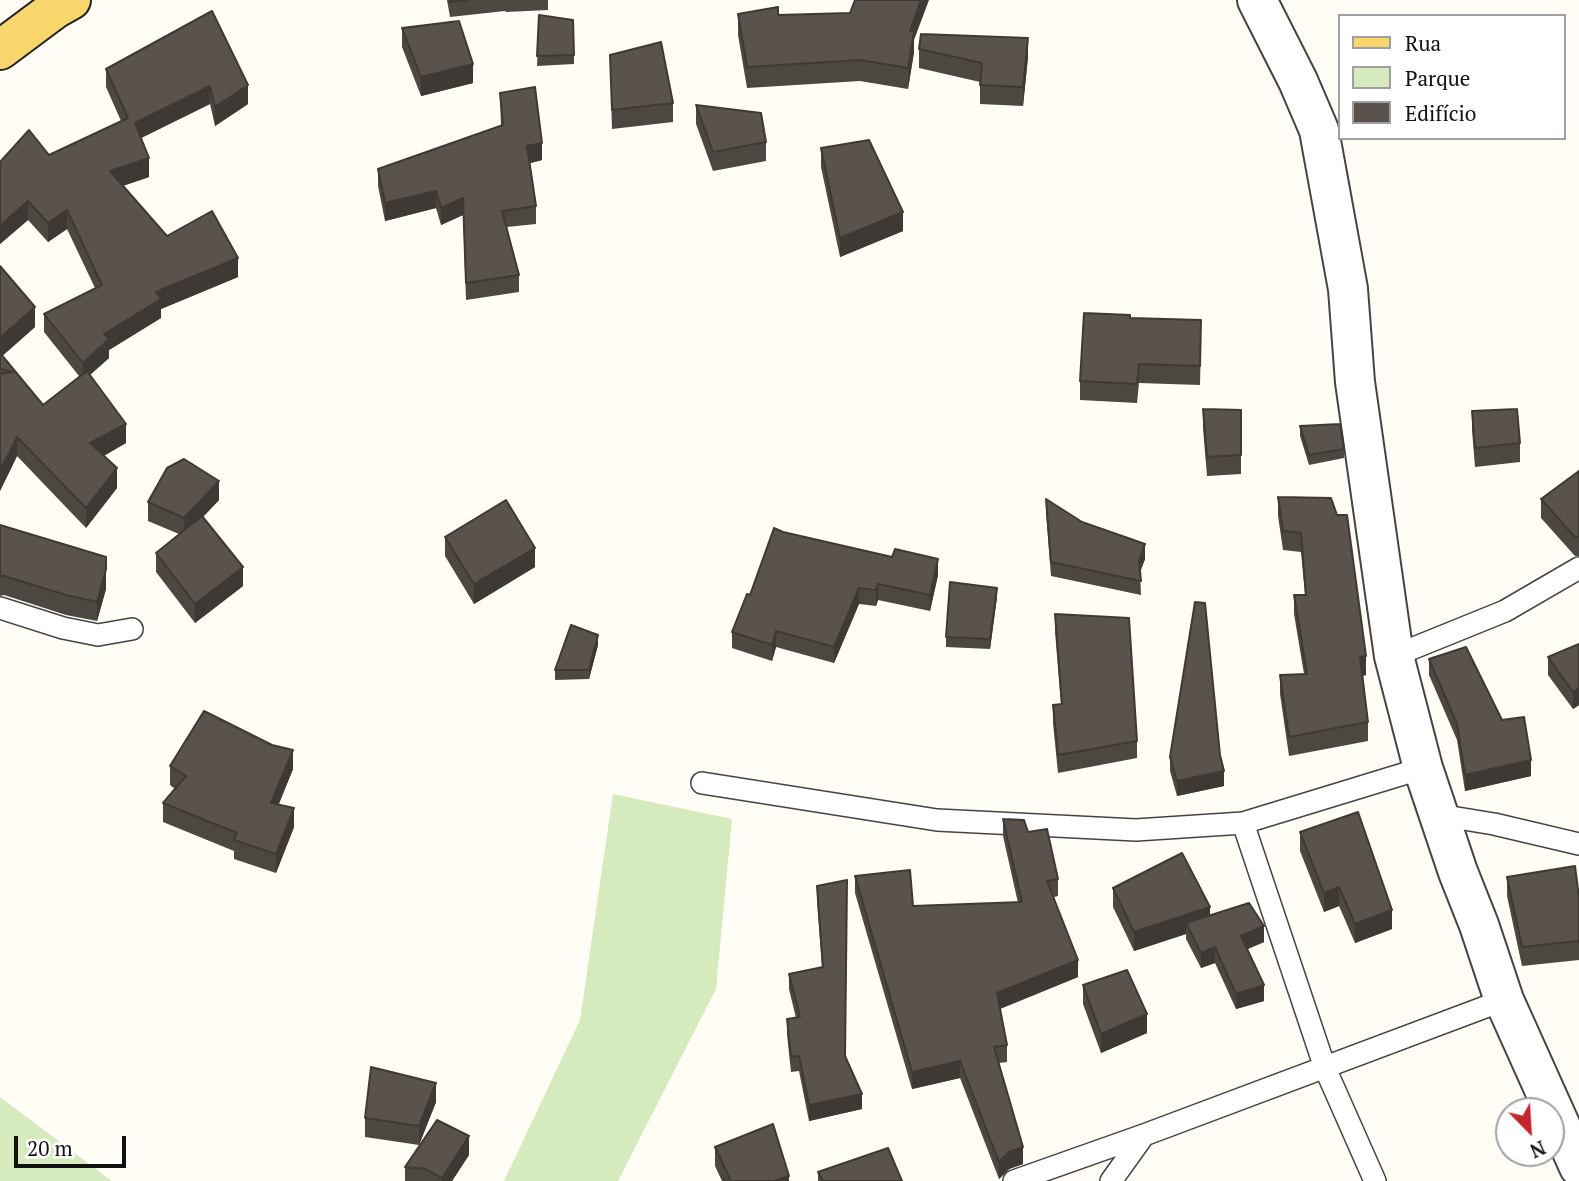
<!DOCTYPE html>
<meta charset="utf-8">
<style>
body{margin:0}
#map{position:relative;width:1579px;height:1181px;overflow:hidden;background:#fffdf5;font-family:"PT Serif",serif}
canvas{display:block}
.legend{position:absolute;left:1338px;top:14px;width:228px;height:126px;box-sizing:border-box;background:#fff;border:2px solid #a0a0a0;margin:0;padding:9px 12px;list-style:none;font-size:21px;color:#111}
.legend li{display:flex;align-items:center;gap:14px;height:35px}
.legend b{width:35px;border:2px solid #a0a0a0}
.north{position:absolute;left:1495px;top:1097px;width:70px;height:70px;box-sizing:border-box;background:#fff;border:2px solid #a0a0a0;border-radius:50%;rotate:156deg;font-size:19px;font-weight:700;line-height:28px;text-align:center;color:#111}
.north::after{content:'';display:block;margin:auto;width:24px;height:32px;background:#c4262e;clip-path:polygon(50% 0,100% 100%,50% 72%,0 100%)}
.scale{position:absolute;left:14px;top:1136px;width:112px;height:32px;box-sizing:border-box;border:4px solid #111;border-top:0;padding-left:9px;font-size:21px;line-height:24px;white-space:nowrap;color:#111;-webkit-text-stroke:5px #fff;paint-order:stroke}
</style>
<div id="map">
<canvas width="1579" height="1181"></canvas>
<ul class="legend">
<li><b style="height:9px;background:#f9d66b"></b>Rua</li>
<li><b style="height:19px;background:#d5ebbd"></b>Parque</li>
<li><b style="height:19px;background:#5a524d"></b>Edifício</li>
</ul>
<div class="north">N</div>
<div class="scale">20 m</div>
</div>
<script>
const context = document.querySelector('canvas').getContext('2d');
context.lineJoin = 'round';
function paint(path, color) { context.fillStyle = color; context.fill(path, 'evenodd'); }
const toPath = rows => new Path2D(rows.map(r => 'M' + r).join(''));
function stroke(path, color, width, dash) { context.strokeStyle = color; context.lineWidth = width; context.lineCap = dash ? 'butt' : 'round'; context.setLineDash(dash || []); context.stroke(path); }
const green = toPath([
 [613,794,732,819,716,989,618,1181,504,1181,580,1020],
 [0,1097,112,1181,0,1181]
]);
const service = toPath([
 [0,608,63,628,98,635,132,629],
 [1394,656,1505,611,1579,568],
 [702,783,937,820,1136,830,1243,823,1423,768],
 [1439,815,1494,824,1579,844],
 [1243,823,1325,1068,1375,1181],
 [1014,1181,1144,1135,1504,1000],
 [1111,1181,1144,1135]
]);
const minor = toPath([
 [1257,0,1298,81,1319,130,1348,289,1355,382,1394,656,1423,768,1458,872,1479,925,1504,1000,1579,1167]
]);
const primary = toPath([
 [0,50,55,9,71,0]
]);
const wall = toPath([
 [447,0,548,0,548,10,506,12,505,11,450,17],
 [212,11,248,104,215,126,210,104,141,138,149,177,123,186,167,236,238,277,161,309,161,318,109,350,109,358,90,375,126,443,104,456,117,488,86,528,17,456,0,491,0,266,35,327,2,356,43,405,79,376,44,332,44,314,95,288,67,229,48,242,28,220,0,244,0,162,49,155,121,121,106,87,106,69],
 [850,13,914,40,914,52,908,89,860,81,747,88,738,35,738,14,778,15],
 [539,15,574,55,574,64,537,66],
 [402,28,473,83,421,96,402,47],
 [919,49,1028,57,1023,106,980,104,980,82,919,68],
 [610,55,673,103,673,122,612,129],
 [500,93,542,160,530,163,536,206,536,224,507,227,519,275,519,292,466,300,463,215,441,225,436,208,385,221,378,186,378,169,501,126],
 [696,105,766,142,766,161,713,171,696,124],
 [821,148,903,231,840,257,821,167],
 [1130,318,1201,339,1200,385,1139,383,1137,403,1080,400,1080,381],
 [1203,409,1241,410,1241,474,1207,476,1203,428],
 [1472,411,1520,443,1520,462,1475,467,1472,430],
 [1300,426,1344,449,1344,458,1309,465,1300,436],
 [1579,471,1579,556,1575,556,1541,518,1541,499],
 [1278,497,1331,498,1366,675,1363,676,1368,722,1368,741,1289,756,1280,694,1280,675,1304,674,1294,614,1294,595,1305,595,1301,552,1283,550,1278,516],
 [1046,499,1082,522,1145,559,1140,572,1141,595,1051,576,1046,513],
 [219,500,203,517,243,586,195,623,156,572,156,553,179,534,148,521,148,502],
 [0,525,106,589,97,621,66,615,4,595,0,596],
 [783,532,938,575,930,611,878,600,876,606,859,604,834,663,776,647,772,661,732,648,732,632],
 [445,537,535,567,474,604,445,556],
 [997,597,990,649,946,647,946,637],
 [1055,614,1137,741,1137,758,1058,773,1053,723,1053,705,1061,705,1055,631],
 [1579,644,1579,705,1573,709,1548,675,1548,657],
 [598,645,589,679,555,680,555,670],
 [1429,659,1502,720,1531,776,1465,791,1457,740,1429,675],
 [1220,755,1224,786,1177,796,1170,771,1170,757],
 [170,766,293,769,279,804,294,827,276,873,234,859,234,851,163,822,163,803,175,789,170,785],
 [1003,819,1028,832,1058,879,1058,896,1054,897,1078,977,1000,1009,1007,1045,1007,1062,999,1063,1023,1164,1009,1169,999,1179,960,1078,912,1089,855,893,855,876,913,906,1018,903,1003,836],
 [1300,832,1392,929,1355,943,1339,906,1324,912,1300,851],
 [1507,877,1579,897,1579,960,1522,966,1507,896],
 [817,886,845,1056,862,1109,809,1121,799,1071,791,1072,787,1034,787,1019,796,1018,789,989,789,974,822,968,817,901],
 [1113,888,1210,916,1264,942,1247,949,1264,1001,1236,1009,1215,963,1201,968,1186,939,1186,934,1134,951,1113,907],
 [1083,985,1147,1033,1101,1053,1083,1004],
 [436,1102,419,1145,365,1137,365,1118],
 [715,1147,789,1181,722,1181,715,1166],
 [469,1155,452,1181,405,1181,405,1167],
 [818,1172,902,1181,818,1181]
]);
const shadedWall = toPath([
 [921,0,929,0,914,40,914,52,908,89,910,31],
 [1028,38,1028,57,1023,106,1023,87],
 [473,64,473,83,421,96,421,77],
 [248,85,248,104,215,126,215,107],
 [210,86,210,104,135,141,135,123],
 [542,143,542,160,527,164,527,146],
 [149,158,149,177,110,190,110,171],
 [436,191,436,208,385,221,385,203],
 [463,198,463,215,441,225,441,208],
 [28,201,28,220,0,244,0,226],
 [67,210,67,229,48,242,48,223],
 [903,212,903,231,840,257,840,238],
 [238,258,238,277,161,309,161,318,109,350,109,358,83,381,83,363,104,334,156,292],
 [35,307,35,327,0,358,0,338],
 [126,424,126,443,90,463,90,443],
 [17,437,17,456,0,491,0,471],
 [117,468,117,488,86,528,86,508],
 [219,481,219,500,184,537,184,518],
 [1145,544,1145,559,1139,575,1139,561],
 [535,548,535,567,474,604,474,584],
 [938,559,938,575,930,611,930,595],
 [243,567,243,586,195,623,195,604],
 [106,569,106,589,97,621,97,602],
 [878,584,878,600,876,606,876,590],
 [859,588,859,604,834,663,834,647],
 [997,588,997,597,990,649,990,639],
 [776,631,776,647,772,661,772,645],
 [598,635,598,645,589,679,589,670],
 [1366,656,1366,675,1360,676,1360,657],
 [1579,688,1579,705,1573,709,1573,692],
 [293,750,293,769,271,822,271,803],
 [1531,760,1531,776,1465,791,1465,775],
 [1224,771,1224,786,1177,796,1177,781],
 [294,808,294,827,276,873,276,854],
 [1339,887,1339,906,1324,912,1324,893],
 [1210,907,1210,926,1186,923,1186,934,1134,951,1134,932],
 [1392,910,1392,929,1355,943,1355,924],
 [1264,926,1264,942,1241,952,1241,936],
 [1215,947,1215,963,1201,968,1201,953],
 [1078,960,1078,977,997,1010,997,993],
 [1264,985,1264,1001,1236,1009,1236,994],
 [1147,1014,1147,1033,1101,1053,1101,1034],
 [960,1061,960,1078,912,1089,912,1072],
 [436,1083,436,1102,419,1145,419,1126],
 [862,1094,862,1109,809,1121,809,1105],
 [469,1136,469,1155,452,1181,442,1181,442,1178],
 [1023,1147,1023,1164,1009,1169,999,1179,999,1162,1009,1152],
 [789,1176,789,1181,774,1181]
]);
const building = toPath([
 [450,0,467,0,450,2,450,0],
 [855,0,921,0,910,31,914,32,908,68,860,60,747,67,738,14,778,7,778,15,850,13,855,0],
 [212,11,248,85,215,107,210,86,135,123,149,158,110,171,167,236,212,211,238,258,156,292,161,299,104,334,109,339,83,363,44,314,102,285,67,210,48,223,28,201,0,226,0,162,29,130,49,155,128,118,106,69,212,11],
 [539,15,573,20,574,55,537,56,539,15],
 [459,21,473,64,421,77,402,28,459,21],
 [921,34,1028,38,1023,87,980,85,982,63,919,49,921,34],
 [661,42,673,103,612,110,610,55,661,42],
 [535,87,542,143,527,146,536,206,502,211,519,275,466,283,463,198,441,208,436,191,385,203,378,169,503,125,500,93,535,87],
 [696,105,761,113,766,142,713,152,696,105],
 [869,140,903,212,840,238,821,148,869,140],
 [0,266,35,307,0,338,0,266],
 [1084,313,1130,315,1130,318,1201,320,1200,366,1139,364,1137,384,1080,381,1084,313],
 [0,353,43,405,87,371,126,424,90,443,117,468,86,508,17,437,0,471,0,374,13,372,0,369,0,353],
 [1203,409,1241,410,1241,455,1207,457,1203,409],
 [1517,409,1520,443,1475,448,1472,411,1517,409],
 [1340,424,1344,449,1309,455,1300,426,1340,424],
 [184,459,219,481,184,518,148,502,167,468,184,459],
 [1579,471,1579,537,1575,537,1541,499,1579,471],
 [1278,497,1331,498,1337,515,1347,515,1366,656,1360,657,1368,722,1289,737,1280,675,1307,674,1294,595,1306,595,1301,533,1283,531,1278,497],
 [1046,499,1082,522,1145,544,1139,561,1141,581,1051,562,1046,499],
 [506,500,535,548,474,584,445,537,506,500],
 [202,516,243,567,195,604,156,553,202,516],
 [0,525,106,557,106,569,97,602,66,595,4,576,0,576,0,525],
 [774,528,783,532,892,557,895,549,938,559,930,595,878,584,876,590,859,588,834,647,776,631,772,645,732,632,747,594,750,595,774,528],
 [950,582,997,588,990,639,946,637,950,582],
 [1195,602,1205,603,1220,755,1224,771,1177,781,1170,757,1195,602],
 [1055,614,1129,618,1137,741,1058,755,1053,705,1062,704,1055,614],
 [571,625,598,635,589,670,555,670,571,625],
 [1579,644,1579,688,1573,692,1548,657,1579,644],
 [1466,647,1502,720,1524,717,1531,760,1465,775,1457,724,1429,659,1466,647],
 [204,711,272,745,293,750,271,803,294,808,276,854,234,840,237,833,163,803,186,776,170,766,204,711],
 [1358,812,1392,910,1355,924,1339,887,1324,893,1300,832,1358,812],
 [1003,819,1024,820,1028,832,1047,829,1058,879,1047,881,1078,960,997,993,1007,1045,994,1047,1023,1147,1009,1152,999,1162,960,1061,912,1072,855,876,910,870,913,906,1022,902,1003,819],
 [1182,853,1210,907,1134,932,1113,888,1182,853],
 [1575,866,1579,897,1579,941,1522,947,1507,877,1575,866],
 [847,880,845,1056,862,1094,809,1105,799,1056,791,1057,787,1019,800,1017,789,974,823,967,817,886,847,880],
 [1249,903,1264,926,1241,936,1264,985,1236,994,1215,947,1201,953,1186,923,1249,903],
 [1127,970,1147,1014,1101,1034,1083,985,1127,970],
 [371,1067,436,1083,419,1126,365,1118,371,1067],
 [437,1120,469,1136,442,1178,426,1169,405,1167,437,1120],
 [773,1124,789,1176,774,1181,731,1181,715,1147,773,1124],
 [888,1148,902,1181,823,1181,818,1172,888,1148]
]);
paint(green, '#d5ebbd');
stroke(service, '#444', 24);
stroke(minor, '#444', 42);
stroke(primary, '#222', 42);
stroke(service, '#fff', 21);
stroke(minor, '#fff', 38);
stroke(primary, '#f9d66b', 38);
paint(wall, '#4d4742');
paint(shadedWall, '#3f3936');
paint(building, '#5a524d');
stroke(building, '#3f3936', 2);
</script>
